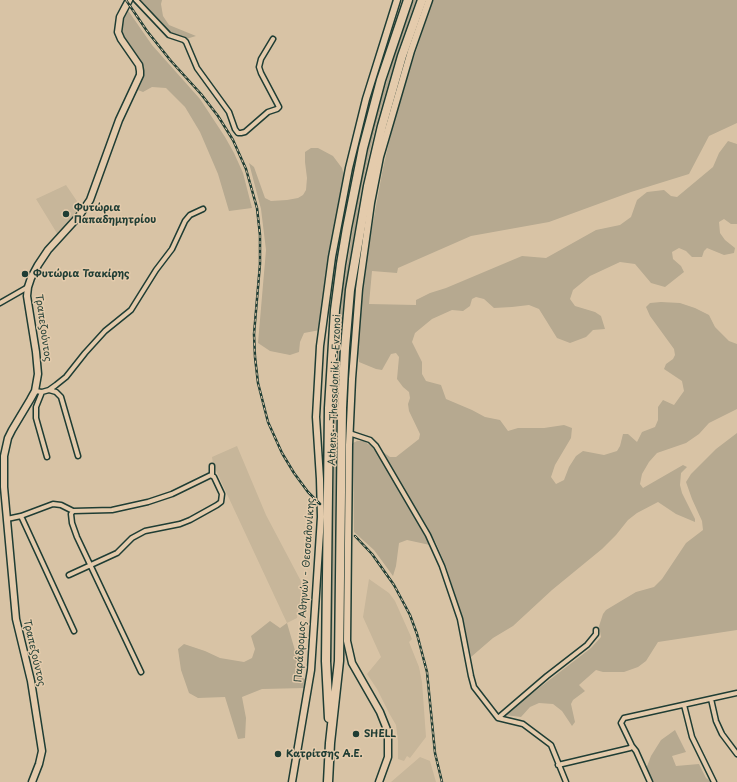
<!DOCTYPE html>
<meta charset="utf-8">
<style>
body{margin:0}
canvas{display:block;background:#d8c3a5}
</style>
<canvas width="737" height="782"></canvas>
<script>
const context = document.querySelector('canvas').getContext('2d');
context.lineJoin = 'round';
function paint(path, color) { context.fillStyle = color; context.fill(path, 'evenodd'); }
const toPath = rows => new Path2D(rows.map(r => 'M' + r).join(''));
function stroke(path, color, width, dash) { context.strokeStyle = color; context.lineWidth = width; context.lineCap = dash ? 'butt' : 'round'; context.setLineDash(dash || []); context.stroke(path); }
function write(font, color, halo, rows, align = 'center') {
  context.font = font + ' "Playpen Sans",sans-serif'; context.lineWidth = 3; context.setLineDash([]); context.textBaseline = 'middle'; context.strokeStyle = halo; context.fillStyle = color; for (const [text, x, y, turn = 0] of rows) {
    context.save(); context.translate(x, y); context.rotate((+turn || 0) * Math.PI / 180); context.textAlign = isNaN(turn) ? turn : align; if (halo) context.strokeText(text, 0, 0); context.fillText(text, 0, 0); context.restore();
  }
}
const built = toPath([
 [66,185,83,210,58,235,36,199],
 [237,446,266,515,303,585,297,618,287,623,213,464,212,457],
 [369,579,389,593,395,601,412,639,409,642,419,667,422,682,426,737,410,758,407,756,404,761,398,759,398,741,396,725,389,713,377,689,367,674,381,657,363,617],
 [420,757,430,761,436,782,391,782]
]);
const green = toPath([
 [140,0,162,0,161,4,163,16,169,25,196,36,186,39,170,34],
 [414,0,416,0,397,54,376,125,362,185,345,290,339,347,337,408,332,662,331,661,335,409,337,348,343,290,360,184,374,125,395,53],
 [433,0,737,0,737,123,709,136,689,174,631,192,549,222,471,236,398,268,397,273,372,271,369,304,416,305,416,300,430,293,446,288,522,256,546,258,596,230,620,225,631,217,637,200,647,192,664,190,671,196,677,197,713,167,719,153,728,141,737,144,737,224,731,224,724,219,719,222,720,233,725,240,735,248,734,253,724,255,707,248,704,251,702,257,692,257,686,251,679,248,672,252,673,259,681,266,684,272,665,287,651,283,635,264,620,262,590,276,573,290,570,299,575,306,595,312,601,316,605,329,593,330,586,337,570,343,557,338,539,309,529,305,512,307,494,308,484,299,476,297,472,299,470,306,463,311,452,310,432,319,415,333,412,342,422,362,422,374,426,381,441,385,446,399,472,410,485,417,500,420,508,431,518,428,544,428,564,425,572,428,571,438,555,465,551,477,556,484,564,480,569,467,576,456,583,451,604,455,617,451,620,446,623,434,628,434,637,442,642,432,655,427,658,420,658,407,663,400,674,405,684,391,682,381,664,369,666,364,673,359,675,355,674,349,650,316,646,307,650,303,661,302,680,303,695,308,709,315,715,327,729,341,737,344,737,409,709,423,699,434,686,443,657,453,649,462,642,474,640,484,643,488,683,465,687,467,681,473,680,485,682,493,695,519,695,522,676,514,658,502,637,513,628,520,616,535,602,549,552,590,513,626,493,638,471,657,464,623,446,566,436,543,387,460,383,452,390,457,396,457,419,439,420,434,409,411,408,404,410,398,409,392,403,387,397,379,399,357,396,353,391,354,382,370,376,369,359,362,358,353,361,303,365,266,383,168,392,130,407,78],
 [127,9,152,45,200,99,225,137,234,153,243,173,252,208,229,211,218,174,200,132,185,107,166,88,152,87,143,92,138,90,144,77,144,67,125,42,122,31,124,17],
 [311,148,318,148,333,156,342,168,344,176,337,211,320,330,304,333,300,342,299,352,290,355,270,351,258,343,266,250,261,209,249,163,254,167,265,198,271,201,287,200,298,198,303,195,306,190,307,178,305,162,305,152],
 [737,433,737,630,658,642,646,661,638,667,624,672,603,672,596,670,579,685,585,691,573,700,571,704,575,722,572,726,562,711,553,704,539,703,530,707,521,717,504,715,591,648,601,637,599,626,603,614,606,610,636,592,654,587,662,579,686,543,703,530,702,521,692,499,686,482,691,474,716,449],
 [357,441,364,441,372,447,381,459,430,545,407,540,399,543,396,566,393,576,374,550,354,532,353,443],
 [270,621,280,628,287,623,303,678,307,680,306,688,262,689,242,697,246,718,245,738,238,739,225,697,198,698,189,693,181,670,178,649,184,644,205,651,220,658,244,662,252,658,255,649,251,636],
 [675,730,686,752,672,756,676,766,699,764,706,778,712,782,652,782,646,769,651,756,661,740]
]);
const street = toPath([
 [136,0,169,35,184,40,186,42,197,68,229,112,235,129,238,133,241,133,245,132,268,112,277,109,279,107,261,73,259,67,261,59,273,39],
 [0,303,28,287],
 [49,390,56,392,61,397,78,456],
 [35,391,42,392,49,390,56,385,66,377,85,353,105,331,131,310,156,270,172,249,185,221,190,215,203,209],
 [42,392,36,407,36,418,47,457],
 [349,433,370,440,376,446,428,535,442,566,460,619,471,676,474,687,498,718,523,724,551,745,566,782],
 [212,466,212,475],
 [73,511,71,514,72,523,77,537,141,672],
 [21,516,74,631],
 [7,519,21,516,53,504,61,505,73,511,112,510,148,502,172,494,211,475,214,477,222,494,221,502,217,505,190,520,180,524,145,531,132,538,117,553,69,575],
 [711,699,716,721,722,734,737,754],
 [684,705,692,737,714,782],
 [498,718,547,676,587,645,596,634,596,630],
 [632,746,636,751,650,782],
 [558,765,630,748,632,746,621,723,624,718,737,693]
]);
const secondary = toPath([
 [32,782,39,764,42,751,31,681,16,619,4,487,4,456,8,438,12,430,30,400,35,391,38,374,36,352,27,296,28,287,31,278,38,265,48,250,79,216,90,200,119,120,140,75,140,71,139,65,121,39,118,32,120,17,129,0],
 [292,782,311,670,321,517,320,479,316,417,320,346,332,257,349,168,366,99,397,0],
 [379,782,388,757,388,732,380,712,352,663,347,641,349,445,352,379,359,289,371,203,380,157,392,116,411,51,429,0]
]);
const highway = toPath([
 [329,718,326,661,329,408,335,310,341,264,347,228,363,148,381,80,408,0],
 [328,782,330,743,339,661,342,408,345,348,350,290,368,186,382,126,402,56,422,0]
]);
const rail = toPath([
 [126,0,147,31,171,61,201,94,218,116,233,140,246,169,257,208,260,235,260,264,254,334,255,357,258,383,268,422,282,453,294,473,308,492,320,504],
 [355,536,372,554,394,585,410,615,417,634,427,672,435,753,442,782]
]);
const markers = [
 [66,214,4,"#1f3d34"],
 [25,274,4,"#1f3d34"],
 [356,734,4,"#1f3d34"],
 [278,754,4,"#1f3d34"]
];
const poiNames = [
 ["Φυτώρια",74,208],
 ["Παπαδημητρίου",74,220],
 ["Φυτώρια Τσακίρης",33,274],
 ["SHELL",364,734],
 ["Κατρίτσης Α.Ε.",286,754]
];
const streetNames = [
 ["Τραπεζούντος",43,328,82],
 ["Athens - Thessaloniki - Evzonoi",335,390,-88],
 ["Παράδρομος Αθηνών - Θεσσαλονίκης",305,590,-86],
 ["Τραπεζούντος",34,653,77]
];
paint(built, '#c7b69a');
paint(green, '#b6a990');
stroke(street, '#1f3d34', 7);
stroke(secondary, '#1f3d34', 9);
stroke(highway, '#1f3d34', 11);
stroke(street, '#e4cbac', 4);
stroke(secondary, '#e4cbac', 6);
stroke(highway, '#e4cbac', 8);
stroke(rail, '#1f3d34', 2.5);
stroke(rail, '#e4cbac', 1, [3]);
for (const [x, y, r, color] of markers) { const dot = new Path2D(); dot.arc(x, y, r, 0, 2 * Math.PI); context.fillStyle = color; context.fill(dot); stroke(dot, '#e4cbac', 1.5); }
write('bold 10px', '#1f3d34', '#e4cbac', poiNames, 'left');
write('10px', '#1f3d34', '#e4cbac', streetNames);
</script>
